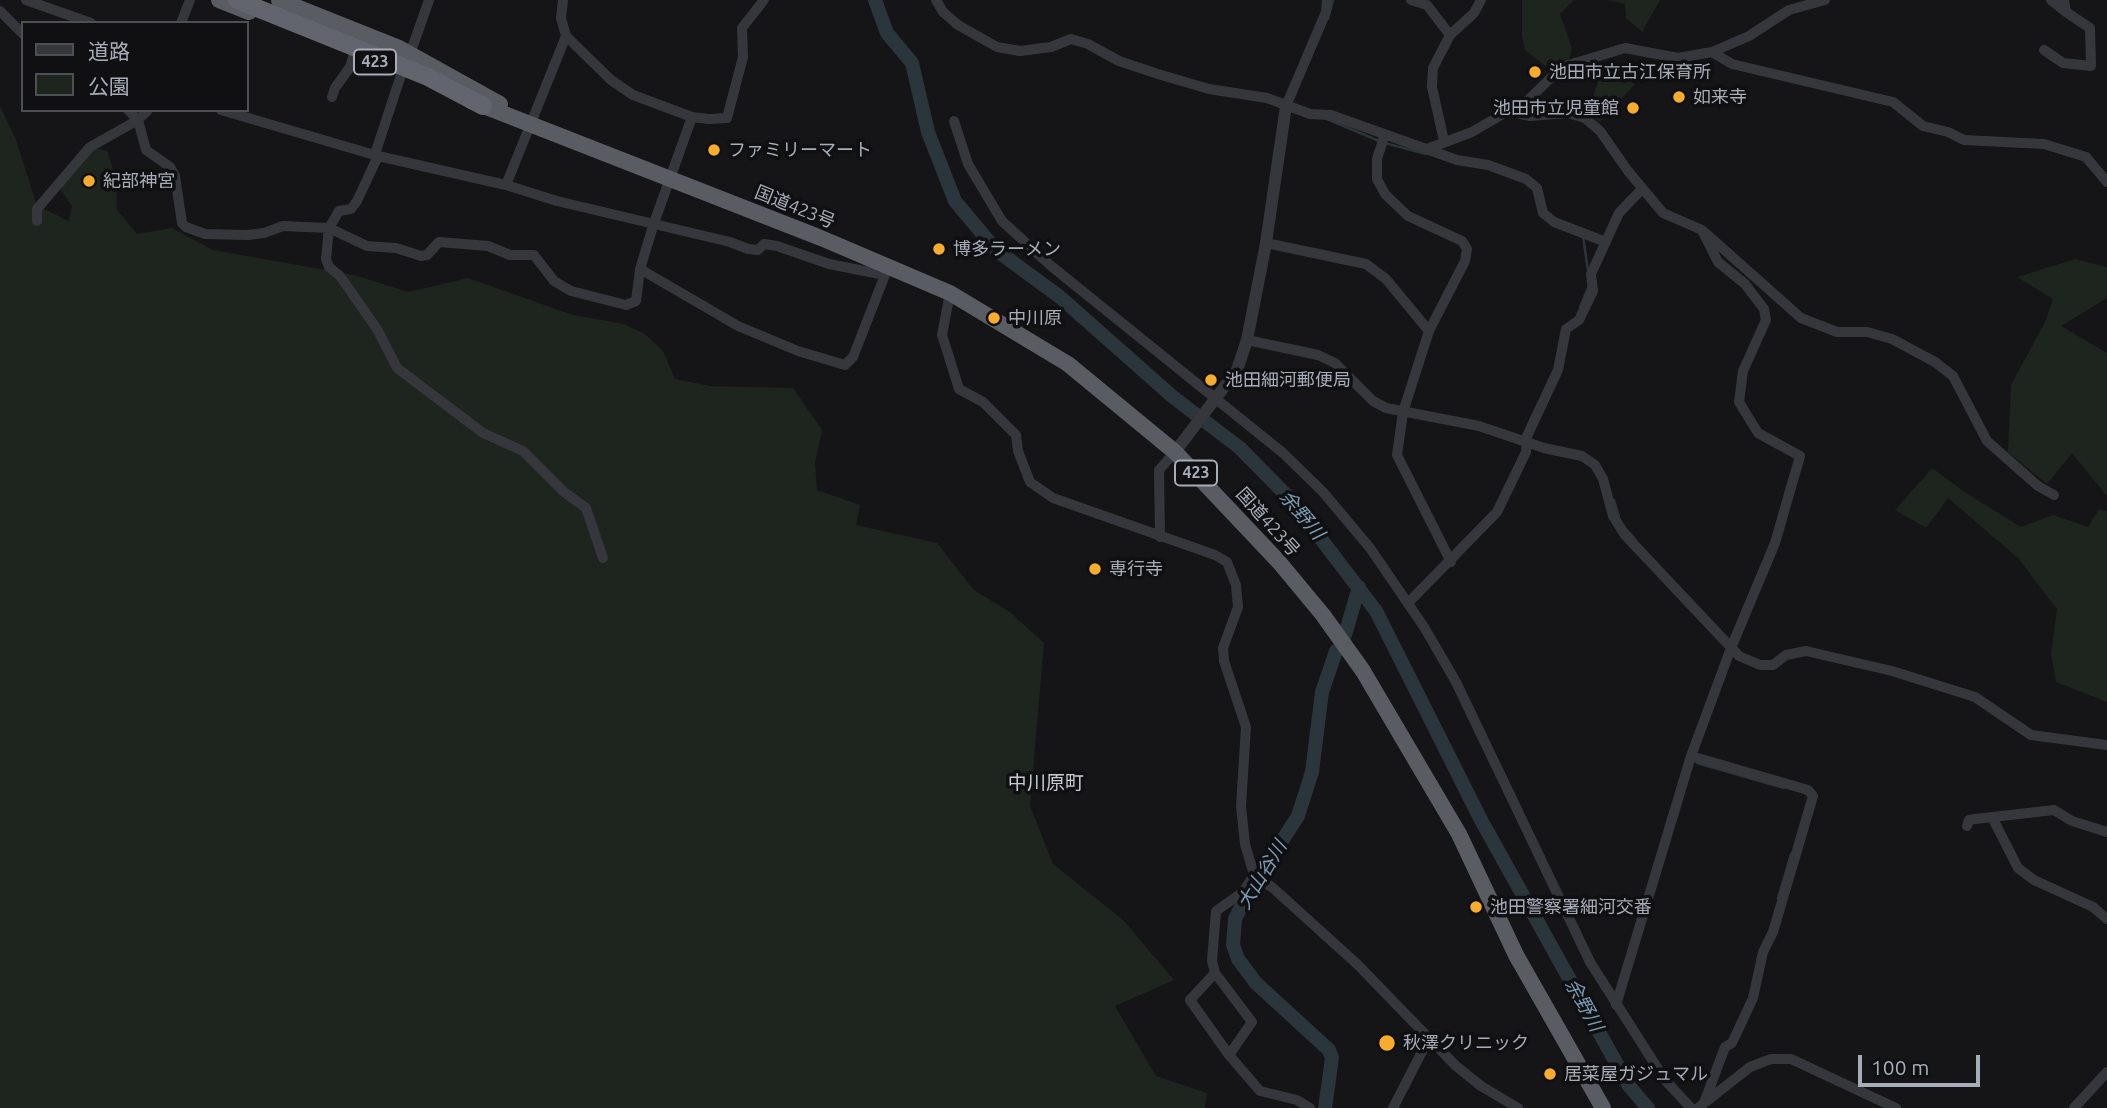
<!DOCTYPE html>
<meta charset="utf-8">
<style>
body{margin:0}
#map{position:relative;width:2107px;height:1108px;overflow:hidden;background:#151517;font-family:Ubuntu,"Noto Sans JP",sans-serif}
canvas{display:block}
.legend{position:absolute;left:21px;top:21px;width:228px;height:91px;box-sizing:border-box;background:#101012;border:2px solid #4c4f54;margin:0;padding:9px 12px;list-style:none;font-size:21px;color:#a7adb8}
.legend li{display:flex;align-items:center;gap:14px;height:35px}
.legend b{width:35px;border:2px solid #4c4f54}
.scale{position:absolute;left:1858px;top:1055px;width:122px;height:32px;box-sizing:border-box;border:4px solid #a7adb8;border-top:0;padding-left:9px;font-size:21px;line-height:24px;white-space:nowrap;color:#a7adb8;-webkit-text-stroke:5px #101012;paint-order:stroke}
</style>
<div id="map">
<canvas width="2107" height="1108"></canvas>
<ul class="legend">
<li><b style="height:9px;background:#36373c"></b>道路</li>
<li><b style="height:19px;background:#1d251e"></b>公園</li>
</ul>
<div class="scale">100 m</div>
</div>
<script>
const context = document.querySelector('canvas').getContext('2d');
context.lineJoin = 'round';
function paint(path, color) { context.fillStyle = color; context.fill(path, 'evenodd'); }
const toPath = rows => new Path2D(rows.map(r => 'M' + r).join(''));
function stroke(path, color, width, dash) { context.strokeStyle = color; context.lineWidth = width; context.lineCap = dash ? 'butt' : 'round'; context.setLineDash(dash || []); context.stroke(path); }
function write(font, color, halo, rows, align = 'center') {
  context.font = font + ' Ubuntu,"Noto Sans JP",sans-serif'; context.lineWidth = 7; context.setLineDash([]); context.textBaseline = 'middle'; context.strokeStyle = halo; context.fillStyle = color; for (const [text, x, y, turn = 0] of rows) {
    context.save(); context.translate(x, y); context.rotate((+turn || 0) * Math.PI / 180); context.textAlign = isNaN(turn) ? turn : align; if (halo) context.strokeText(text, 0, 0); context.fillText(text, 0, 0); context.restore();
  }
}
const green = toPath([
 [1522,0,1574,0,1560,14,1572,48,1569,60,1562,67,1544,65,1525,50,1522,37],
 [1607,0,1660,0,1642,32,1626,18,1625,4],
 [1618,74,1628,75,1628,80,1635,84,1600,122,1587,113,1599,79],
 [0,106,16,140,37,206,69,221,72,206,56,183,91,147,107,151,116,178,117,210,137,234,172,228,213,250,354,275,408,292,468,278,573,315,624,324,645,334,663,351,675,379,710,386,793,388,822,430,815,463,817,490,860,505,856,525,937,543,974,590,1010,612,1044,643,1030,806,1053,864,1123,920,1174,980,1115,1006,1156,1076,1207,1093,1205,1108,0,1108],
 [2075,259,2107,267,2107,298,2061,326,2107,353,2107,496,2072,453,2047,484,2008,452,2011,385,2045,322,2053,299,2017,277],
 [1932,468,1966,493,2021,527,2053,515,2088,527,2099,509,2107,511,2107,702,2056,682,2051,654,2057,609,2018,558,1948,498,1926,528,1895,510]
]);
const stream = toPath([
 [1328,19,1333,0],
 [1327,119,1379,141],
 [1385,143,1426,154],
 [1583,236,1588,271],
 [1580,307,1588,288],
 [1614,500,1619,517],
 [1626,529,1636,540],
 [1697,763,1784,788],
 [1778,898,1791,854]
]);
const river = toPath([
 [875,0,887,33,912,63,928,132,955,201,996,250,1060,297,1173,397,1240,448,1292,501,1376,611,1481,820,1629,1086,1648,1108],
 [1345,635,1359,587],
 [1325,1108,1332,1058,1329,1050,1256,983,1238,959,1233,945,1235,919,1247,895,1298,816,1312,772,1322,692,1336,651]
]);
const minor = toPath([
 [26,0,91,23],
 [563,0,561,18,566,36,611,80,633,95,692,117,709,119,727,118,743,57,742,28,764,0],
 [936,0,943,12,958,25,997,47,1020,51,1051,47,1071,39,1088,44,1119,61,1158,74,1209,89,1267,98,1310,114,1331,115,1457,160,1488,165,1526,179,1537,188,1543,213,1554,222,1606,242],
 [1411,0,1427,5,1450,35],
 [2051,0,2066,12],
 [0,11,23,34],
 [181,23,190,0],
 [2044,50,2063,63,2091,66,2090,28,2066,12,2064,0],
 [1712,52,1732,64,1893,102,1923,126,1948,132,1964,140,2044,144,2086,157,2107,182],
 [410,54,429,0],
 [332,97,335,88,350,67,354,54],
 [1286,106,1326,12,1327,0],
 [148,110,138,120,146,150,170,167,175,176,182,223,186,227,205,234,248,235,264,233,283,226,329,228,367,246,396,248,421,256,427,255,439,242,488,246,510,255,534,255,554,281,571,291,626,305,636,301,640,269,654,223,692,117],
 [221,110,378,156,506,185,557,201,730,242,748,249,758,250,764,244,777,246,829,264,885,275],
 [1508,111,1526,102,1562,67,1625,48,1678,58,1712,52,1749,36,1789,10,1825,0],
 [954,121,968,164,1002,221,1050,265,1283,453,1323,492,1370,548,1424,627,1456,682,1590,962,1665,1080,1691,1108],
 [1384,137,1377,159,1377,179,1385,194,1408,216,1462,241,1467,249,1465,261,1429,331,1403,412,1397,455,1451,562],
 [1444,141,1432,87,1433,68,1450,35,1474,13,1481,0],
 [1427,149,1472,132,1508,111,1530,116,1568,113,1585,118,1600,131,1628,171,1663,213,1702,230,1801,318,1837,332,1867,332,1892,339,1935,362,1953,376,1987,441,2038,486,2054,495],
 [375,154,402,72],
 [378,156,357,201,351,209,339,211,329,228,326,259,329,267,340,276,377,329,397,368,483,433,523,451,564,492,586,508,603,558],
 [506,185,566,36],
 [37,221,37,209,90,147,138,120,128,110],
 [1702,230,1718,262,1745,284,1764,309,1766,320,1743,371,1739,402,1758,433,1800,456,1775,543,1731,648,1691,756,1808,790,1813,796,1773,932,1763,952,1753,998,1732,1043,1725,1047,1704,1103],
 [1266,243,1366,264,1386,279,1429,331],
 [640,269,738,326,798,351,845,365,853,357,887,270],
 [950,293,942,335,959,389,983,402,1016,435,1018,451,1030,482,1053,498,1215,555,1227,562,1236,585,1238,607,1223,648,1224,661,1246,727,1241,806,1245,844,1254,875,1243,892,1216,911,1212,961,1215,973,1190,1000,1229,1055,1260,1091,1297,1100,1310,1108],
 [1247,340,1318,355,1335,363,1373,401,1386,408,1479,426,1544,448,1582,456,1595,465,1603,479,1613,516,1625,535,1739,656,1760,665,1773,665,1786,655,1806,651,1892,671,1975,697,2031,735,2107,745],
 [1160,537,1159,470,1175,452],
 [1408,603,1497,512,1526,452,1527,436,1558,370,1566,329,1579,320,1593,291,1591,274,1619,213,1642,189],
 [1993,819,2018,868,2034,880,2093,907,2107,919],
 [1967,826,1969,820,1975,819,2054,810,2072,821,2107,832],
 [1254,875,1273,888,1357,964,1456,1066,1481,1086,1518,1108],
 [1215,973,1252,1022,1229,1055],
 [1616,1005,1691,756],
 [1393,1108,1429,1038],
 [1698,1108,1750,1067,1771,1059,1791,1059,1896,1108],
 [2074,1108,2107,1072]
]);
const tertiary = toPath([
 [1175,452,1237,370,1247,340,1266,243,1286,106]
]);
const trunk = toPath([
 [219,0,249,12],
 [279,0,399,48,500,104],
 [471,101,821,238,950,293,1068,364,1175,452,1279,562,1323,615,1363,671,1459,834,1516,955,1603,1108]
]);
const motorway = toPath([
 [237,0,428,77,483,106]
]);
const markers = [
 [1535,72,7,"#f7ac2d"],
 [1679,97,7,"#f7ac2d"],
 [1633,108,7,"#f7ac2d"],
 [714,150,7,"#f7ac2d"],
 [89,181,7,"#f7ac2d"],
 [939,249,7,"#f7ac2d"],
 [994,318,7,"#f7ac2d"],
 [1211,380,7,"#f7ac2d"],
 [1095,569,7,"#f7ac2d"],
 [1476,907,7,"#f7ac2d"],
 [1387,1043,9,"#f7ac2d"],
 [1550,1074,7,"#f7ac2d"]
];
const shields = [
 [375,62,42],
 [1196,473,42]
];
const shieldNames = [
 ["423",375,62],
 ["423",1196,473]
];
const poiNames = [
 ["池田市立古江保育所",1549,72],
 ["如来寺",1693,97],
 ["池田市立児童館",1619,108,"right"],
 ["ファミリーマート",728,150],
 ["紀部神宮",103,181],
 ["博多ラーメン",953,249],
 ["中川原",1008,318],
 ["池田細河郵便局",1225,380],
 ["専行寺",1109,569],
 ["池田警察署細河交番",1490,907],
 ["秋澤クリニック",1403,1043],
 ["居菜屋ガジュマル",1564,1074]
];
const streetNames = [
 ["国道423号",795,207,22],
 ["国道423号",1268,522,48]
];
const waterNames = [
 ["余野川",1302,515,50],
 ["大山谷川",1262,875,-59],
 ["余野川",1584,1005,61]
];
const neighbourhoodNames = [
 ["中川原町",1046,783]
];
paint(green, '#1d251e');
stroke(stream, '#2b353c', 2.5);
stroke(river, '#2b353c', 14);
stroke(minor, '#36373c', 10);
stroke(tertiary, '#36373c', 12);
stroke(trunk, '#5a5c64', 16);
stroke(motorway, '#62656d', 18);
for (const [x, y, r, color] of markers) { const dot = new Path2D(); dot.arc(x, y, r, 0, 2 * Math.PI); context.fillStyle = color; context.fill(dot); stroke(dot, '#101012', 2.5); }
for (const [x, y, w] of shields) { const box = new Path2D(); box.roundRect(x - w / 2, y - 12.5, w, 25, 5); context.fillStyle = '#101012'; context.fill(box); stroke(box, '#a7adb8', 2); }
write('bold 16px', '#a7adb8', null, shieldNames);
write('18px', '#a7adb8', '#101012', poiNames, 'left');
write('18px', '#a7adb8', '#101012', streetNames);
write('italic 19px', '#7c9cb4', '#101012', waterNames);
write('19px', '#c8cbd4', '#101012', neighbourhoodNames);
</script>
